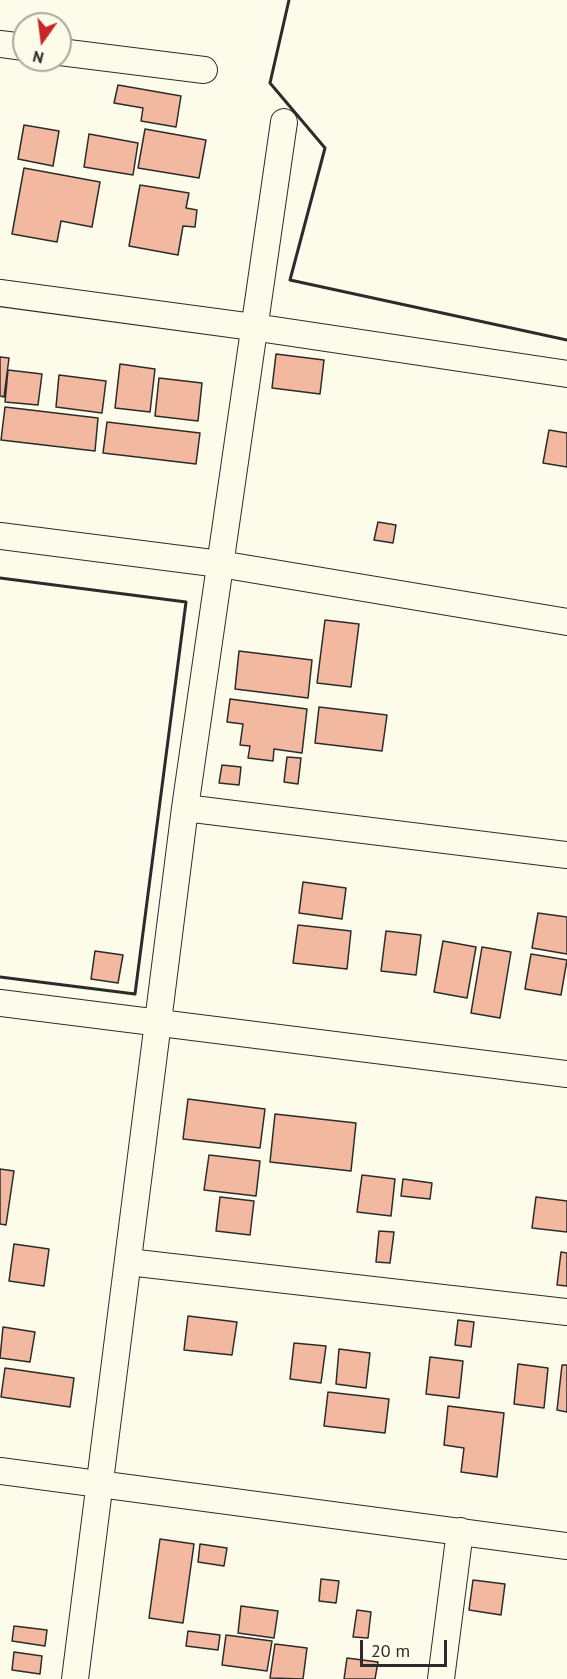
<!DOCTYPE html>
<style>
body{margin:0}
#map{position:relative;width:567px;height:1679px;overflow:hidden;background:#fdfbea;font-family:"PT Sans",sans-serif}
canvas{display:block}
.north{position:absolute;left:12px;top:12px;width:60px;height:60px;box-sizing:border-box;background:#fdfbea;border:2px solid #a9a89e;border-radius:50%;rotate:194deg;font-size:16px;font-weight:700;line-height:24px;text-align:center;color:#2b2b2b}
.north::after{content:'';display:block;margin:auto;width:21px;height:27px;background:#c62828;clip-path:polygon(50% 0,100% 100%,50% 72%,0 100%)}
.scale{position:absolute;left:360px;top:1640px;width:87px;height:27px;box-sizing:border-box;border:3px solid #2b2b2b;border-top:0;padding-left:8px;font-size:18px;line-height:21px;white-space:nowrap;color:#2b2b2b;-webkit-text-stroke:4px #fdfbea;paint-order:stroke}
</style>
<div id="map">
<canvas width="567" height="1679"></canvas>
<div class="north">N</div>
<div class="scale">20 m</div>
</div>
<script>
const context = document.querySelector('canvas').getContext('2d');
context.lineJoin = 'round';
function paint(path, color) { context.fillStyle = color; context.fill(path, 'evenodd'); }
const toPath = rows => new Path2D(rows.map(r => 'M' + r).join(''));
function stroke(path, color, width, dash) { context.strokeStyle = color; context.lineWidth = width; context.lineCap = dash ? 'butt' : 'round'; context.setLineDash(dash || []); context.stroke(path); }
const building = toPath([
 [118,85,181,96,176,127,141,121,143,108,114,103,118,85],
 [24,125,59,131,53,166,18,159,24,125],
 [145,129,206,140,199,178,138,168,145,129],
 [89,134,138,143,133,175,84,167,89,134],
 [24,168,100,182,92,227,61,221,57,242,12,234,24,168],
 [140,185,189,193,186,208,197,210,195,227,183,226,178,255,129,246,140,185],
 [276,354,324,360,320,394,272,388,276,354],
 [0,357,9,358,4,397,0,396,0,357],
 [120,364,155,369,150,412,115,408,120,364],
 [8,370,42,374,38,405,5,402,8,370],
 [59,375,106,381,102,413,56,407,59,375],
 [159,378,202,383,198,421,155,416,159,378],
 [5,407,98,418,95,451,1,440,5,407],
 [107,422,200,433,196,464,103,453,107,422],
 [549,430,567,433,567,467,543,463,549,430],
 [378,522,396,525,393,543,374,540,378,522],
 [325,620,359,624,351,687,317,683,325,620],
 [239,651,312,660,308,698,235,689,239,651],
 [230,699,307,709,302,753,274,749,273,761,248,758,250,746,240,745,243,724,227,722,230,699],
 [319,707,387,715,382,751,315,743,319,707],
 [287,757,301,758,298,784,284,782,287,757],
 [222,765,241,767,239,785,219,783,222,765],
 [303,882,346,888,342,919,299,913,303,882],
 [538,913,567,917,567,954,532,948,538,913],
 [298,925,351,931,347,969,293,963,298,925],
 [386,931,421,935,416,975,381,971,386,931],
 [443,941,476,947,467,998,434,992,443,941],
 [482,947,511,952,500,1018,471,1013,482,947],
 [95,951,123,955,118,983,91,979,95,951],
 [531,954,567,960,561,995,525,989,531,954],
 [188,1099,265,1109,260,1148,183,1139,188,1099],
 [275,1114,356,1123,351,1171,270,1162,275,1114],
 [209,1155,260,1161,256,1196,204,1190,209,1155],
 [0,1169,14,1171,6,1225,0,1224,0,1169],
 [362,1175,395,1179,391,1216,357,1212,362,1175],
 [403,1179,432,1183,430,1199,401,1196,403,1179],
 [220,1197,254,1201,250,1235,216,1231,220,1197],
 [536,1197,567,1201,567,1232,532,1228,536,1197],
 [379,1231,394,1232,390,1263,376,1262,379,1231],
 [14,1244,49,1249,44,1286,9,1281,14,1244],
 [561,1252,567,1253,567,1286,557,1285,561,1252],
 [188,1316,237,1322,232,1355,184,1350,188,1316],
 [458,1320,474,1322,471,1347,455,1345,458,1320],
 [3,1327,35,1332,30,1362,0,1358,3,1327],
 [294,1343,326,1346,321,1383,290,1379,294,1343],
 [339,1349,370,1353,366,1388,336,1384,339,1349],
 [430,1357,463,1361,459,1398,426,1394,430,1357],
 [518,1364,548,1368,544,1408,514,1404,518,1364],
 [562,1365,567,1365,567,1412,557,1410,562,1365],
 [5,1368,74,1378,70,1407,1,1397,5,1368],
 [328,1392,389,1399,385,1433,324,1426,328,1392],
 [448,1406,504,1413,497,1477,461,1472,464,1448,444,1445,448,1406],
 [160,1539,194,1544,183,1623,149,1618,160,1539],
 [200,1544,227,1548,224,1566,198,1562,200,1544],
 [321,1579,339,1581,336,1603,319,1601,321,1579],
 [473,1580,505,1584,501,1615,469,1610,473,1580],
 [241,1606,278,1611,274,1638,238,1633,241,1606],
 [357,1610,371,1612,368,1638,353,1637,357,1610],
 [14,1626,47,1630,45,1646,12,1641,14,1626],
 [188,1631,220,1635,218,1650,186,1646,188,1631],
 [226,1635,272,1641,267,1671,222,1665,226,1635],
 [275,1644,307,1648,303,1679,270,1678,275,1644],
 [14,1652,42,1656,40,1674,12,1670,14,1652],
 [347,1658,378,1662,375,1679,344,1679,347,1658]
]);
const minor = toPath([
 [0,44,24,47],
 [60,52,204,70],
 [0,293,253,327,567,374],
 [0,536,220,564,567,622],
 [185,808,567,855],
 [0,1003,567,1074],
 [128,1262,567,1312],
 [0,1471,567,1546],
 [75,1679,185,808,284,122],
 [441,1679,460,1531]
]);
const wall = toPath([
 [289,0,270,83,325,148,290,280,567,340],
 [0,578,186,602,135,994,0,977]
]);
paint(building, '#f2b8a0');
stroke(building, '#2b2b2b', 1.5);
stroke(minor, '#2b2b2b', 28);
stroke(minor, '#fdfbea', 26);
stroke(wall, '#2b2b2b', 3);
</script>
